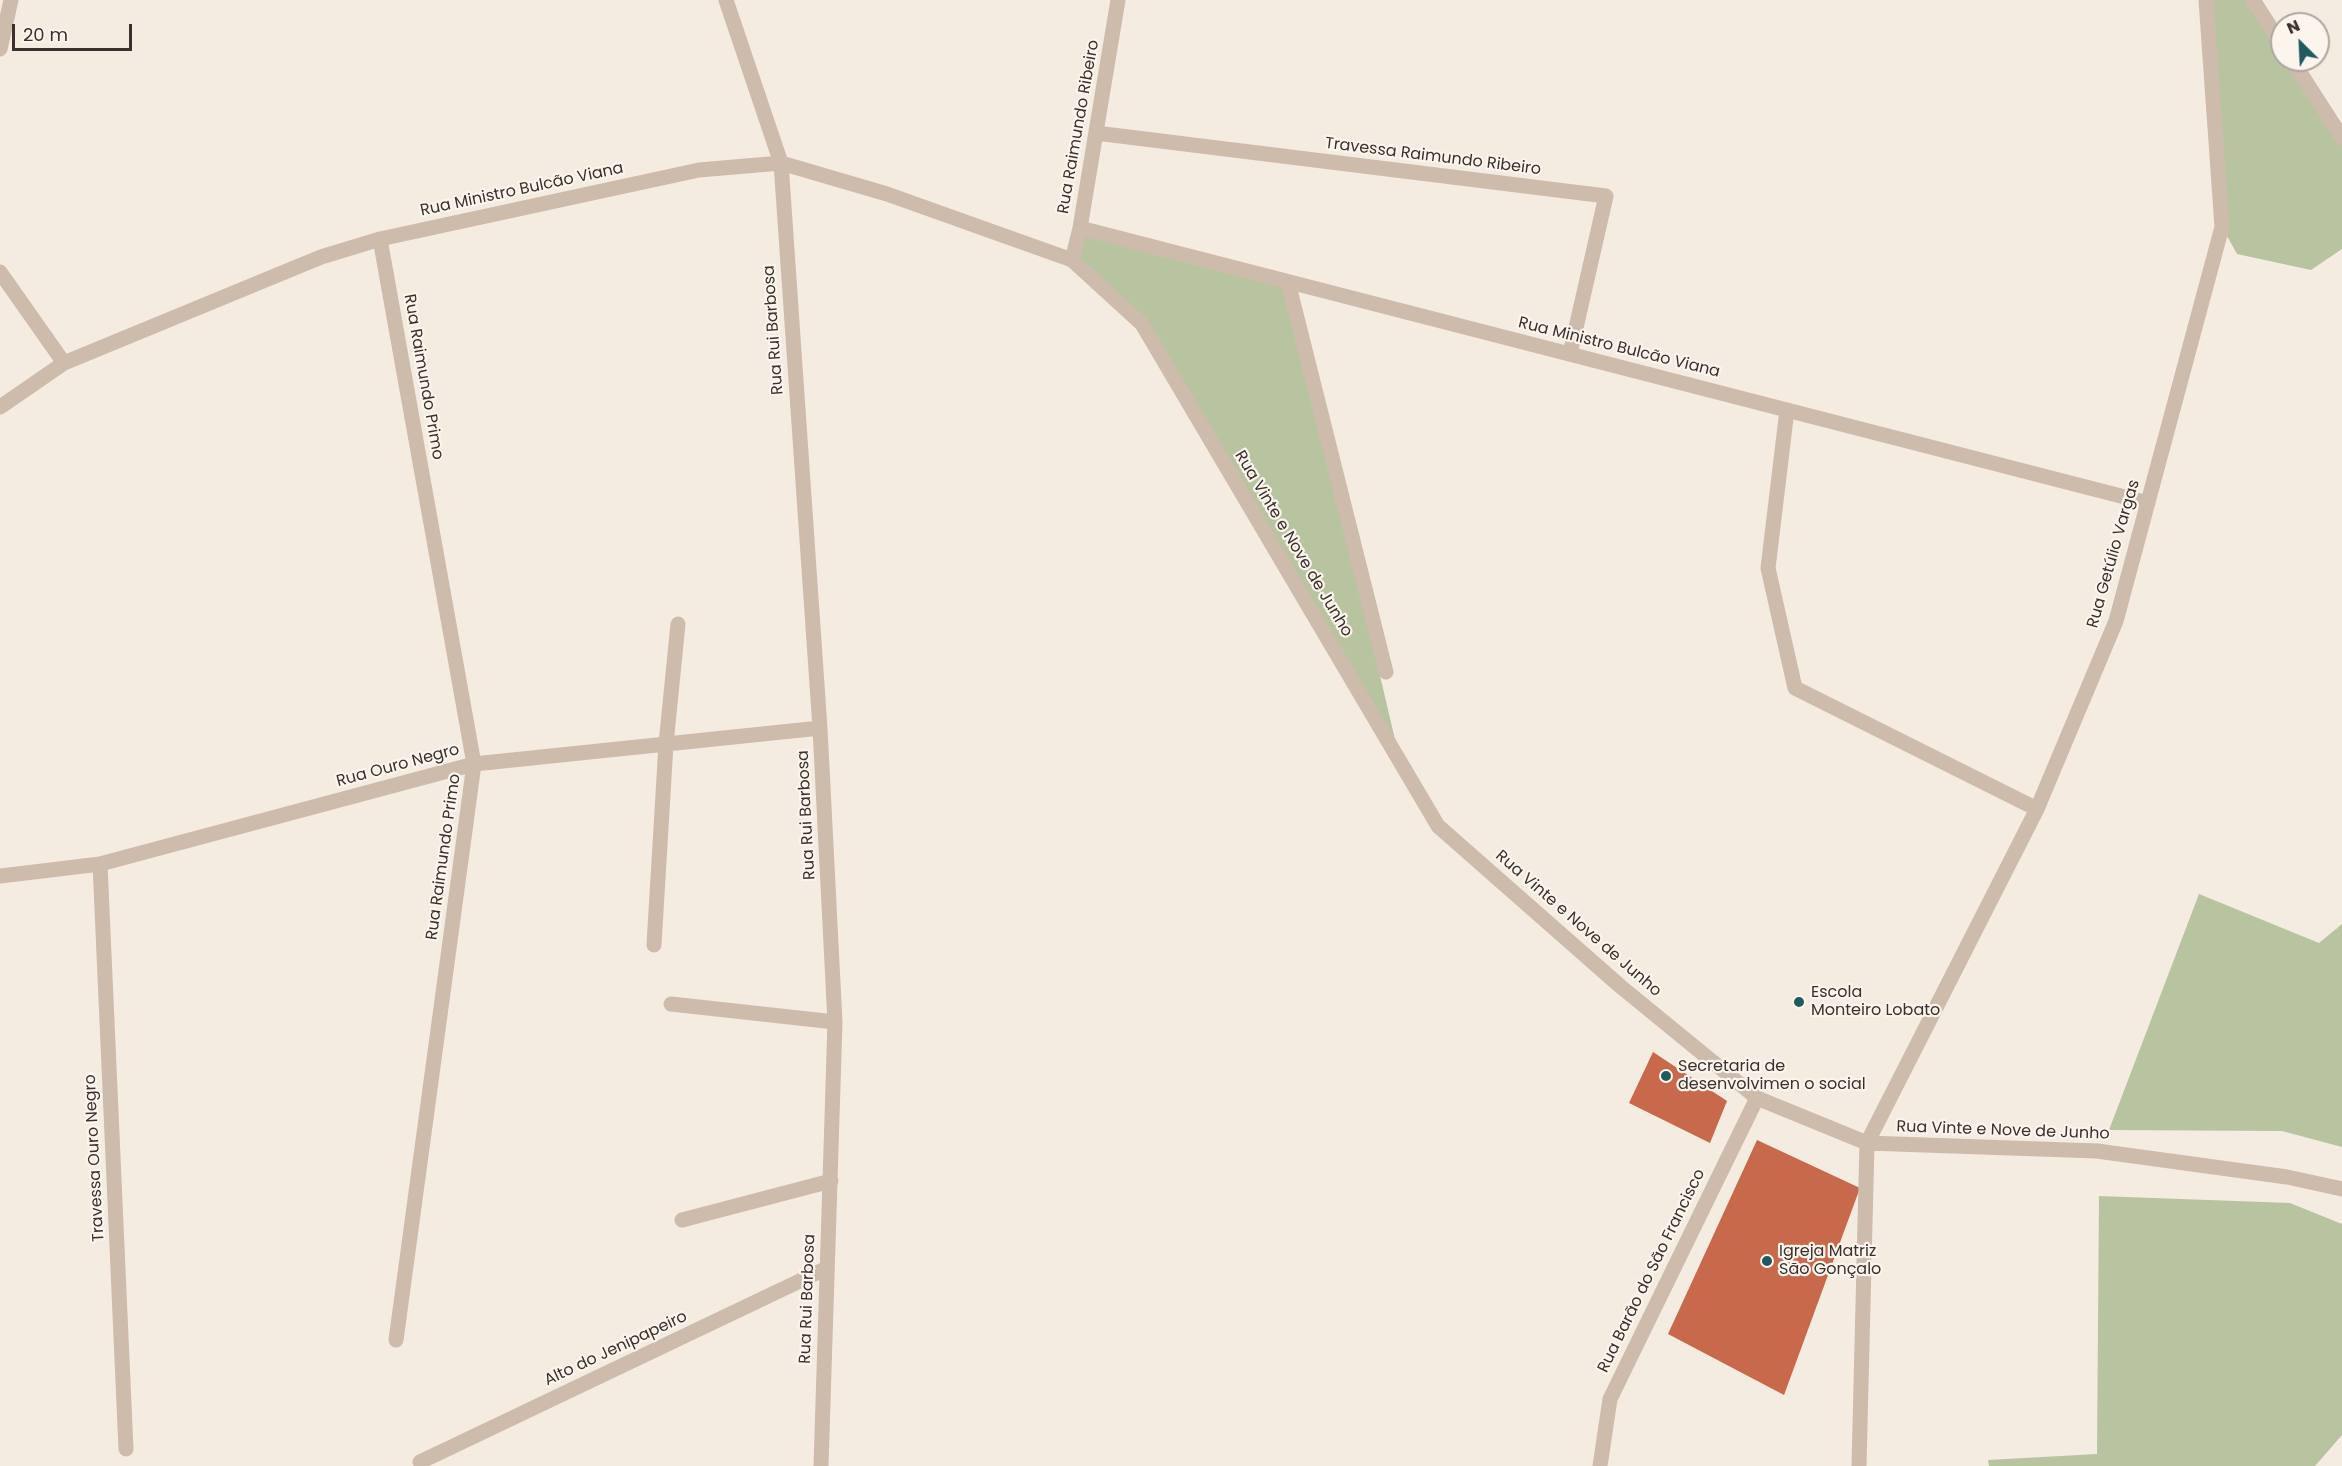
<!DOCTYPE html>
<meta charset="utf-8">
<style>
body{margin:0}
#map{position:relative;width:2342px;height:1466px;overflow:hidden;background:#f4ebe1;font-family:Poppins,sans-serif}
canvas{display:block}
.north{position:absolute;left:2270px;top:12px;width:60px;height:60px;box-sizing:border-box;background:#fbf5ee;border:2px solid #aea6a0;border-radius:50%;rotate:336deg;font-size:16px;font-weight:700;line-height:24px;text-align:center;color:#3b302b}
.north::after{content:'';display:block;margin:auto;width:21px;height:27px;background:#1f5a5e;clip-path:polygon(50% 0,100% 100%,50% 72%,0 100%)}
.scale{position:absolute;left:12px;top:24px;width:120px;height:27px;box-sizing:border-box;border:3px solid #3b302b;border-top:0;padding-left:8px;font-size:18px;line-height:21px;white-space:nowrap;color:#3b302b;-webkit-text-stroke:4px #fbf5ee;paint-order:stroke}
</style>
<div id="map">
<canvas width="2342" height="1466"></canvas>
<div class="north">N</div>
<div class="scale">20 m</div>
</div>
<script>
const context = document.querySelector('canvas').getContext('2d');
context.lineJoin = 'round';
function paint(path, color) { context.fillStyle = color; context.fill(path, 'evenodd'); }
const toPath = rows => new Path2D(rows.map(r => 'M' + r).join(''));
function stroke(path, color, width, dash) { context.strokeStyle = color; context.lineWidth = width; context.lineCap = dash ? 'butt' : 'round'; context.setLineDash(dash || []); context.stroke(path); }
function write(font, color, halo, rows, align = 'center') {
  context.font = font + ' Poppins,sans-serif'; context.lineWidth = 4.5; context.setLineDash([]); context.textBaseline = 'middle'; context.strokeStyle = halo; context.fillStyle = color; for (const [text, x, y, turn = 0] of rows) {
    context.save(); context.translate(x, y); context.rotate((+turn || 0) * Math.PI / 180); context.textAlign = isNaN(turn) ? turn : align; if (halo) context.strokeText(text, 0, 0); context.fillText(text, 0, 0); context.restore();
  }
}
const green = toPath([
 [2206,0,2253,0,2282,45,2282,60,2292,60,2342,138,2342,249,2311,270,2237,254,2222,227],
 [1080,228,1288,282,1400,761,1143,324,1072,260],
 [2199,894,2319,943,2342,924,2342,1147,2282,1131,2109,1130],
 [2099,1196,2290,1203,2342,1224,2342,1435,2315,1466,1989,1466,1988,1460,2097,1454]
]);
const building = toPath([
 [1653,1052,1727,1101,1710,1143,1629,1103],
 [1757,1140,1860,1188,1784,1395,1668,1334]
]);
const minor = toPath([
 [726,0,781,163,820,728,835,1022,821,1466],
 [2253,0,2282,45],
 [0,49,11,0],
 [2292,60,2342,138],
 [1096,133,1606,196,1570,354],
 [1080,228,2148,503],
 [380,239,474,764,396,1340],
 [1072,260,1080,228,1118,0],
 [0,272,64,363],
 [1288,282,1386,672],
 [0,407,64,363,321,257,380,239,699,170,781,163,887,194,1072,260,1142,324,1438,826,1620,986,1757,1098,1867,1143,2097,1151,2287,1177,2342,1189],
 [1787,410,1768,568,1795,688,2037,809],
 [100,864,126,1449],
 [0,876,100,864,474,764,820,728],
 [654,945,666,744,678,624],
 [671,1004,835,1022],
 [682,1220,831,1181],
 [420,1462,827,1268],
 [1600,1466,1610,1399,1757,1098],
 [1859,1466,1867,1143,2037,809,2116,621,2222,227,2206,0]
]);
const markers = [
 [1799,1002,6,"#1f5a5e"],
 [1666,1076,6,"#1f5a5e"],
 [1767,1261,6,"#1f5a5e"]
];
const streetNames = [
 ["Rua Raimundo Ribeiro",1079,127,-80],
 ["Travessa Raimundo Ribeiro",1433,157,7],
 ["Rua Ministro Bulcão Viana",522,190,-12],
 ["Rua Rui Barbosa",774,330,-94],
 ["Rua Ministro Bulcão Viana",1619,348,14],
 ["Rua Raimundo Primo",423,377,80],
 ["Rua Vinte e Nove de Junho",1293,544,59],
 ["Rua Getúlio Vargas",2114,554,-74],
 ["Rua Ouro Negro",398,766,-15],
 ["Rua Rui Barbosa",807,815,-93],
 ["Rua Raimundo Primo",444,857,-82],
 ["Rua Vinte e Nove de Junho",1578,924,41],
 ["Rua Vinte e Nove de Junho",2003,1131,2],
 ["Travessa Ouro Negro",95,1158,-93],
 ["Rua Barão do São Francisco",1652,1271,-64],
 ["Rua Rui Barbosa",808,1299,-88],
 ["Alto do Jenipapeiro",616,1349,-25]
];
const poiNames = [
 ["Escola",1811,993],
 ["Monteiro Lobato",1811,1011],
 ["Secretaria de",1678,1067],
 ["desenvolvimen o social",1678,1085],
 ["Igreja Matriz",1779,1252],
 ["São Gonçalo",1779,1270]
];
paint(green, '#b8c4a0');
paint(building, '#c8694b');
stroke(minor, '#cdbbac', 15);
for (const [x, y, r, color] of markers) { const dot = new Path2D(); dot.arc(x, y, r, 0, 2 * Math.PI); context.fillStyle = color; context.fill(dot); stroke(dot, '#fbf5ee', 2); }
write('16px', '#3b302b', '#fbf5ee', streetNames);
write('16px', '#3b302b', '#fbf5ee', poiNames, 'left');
</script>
